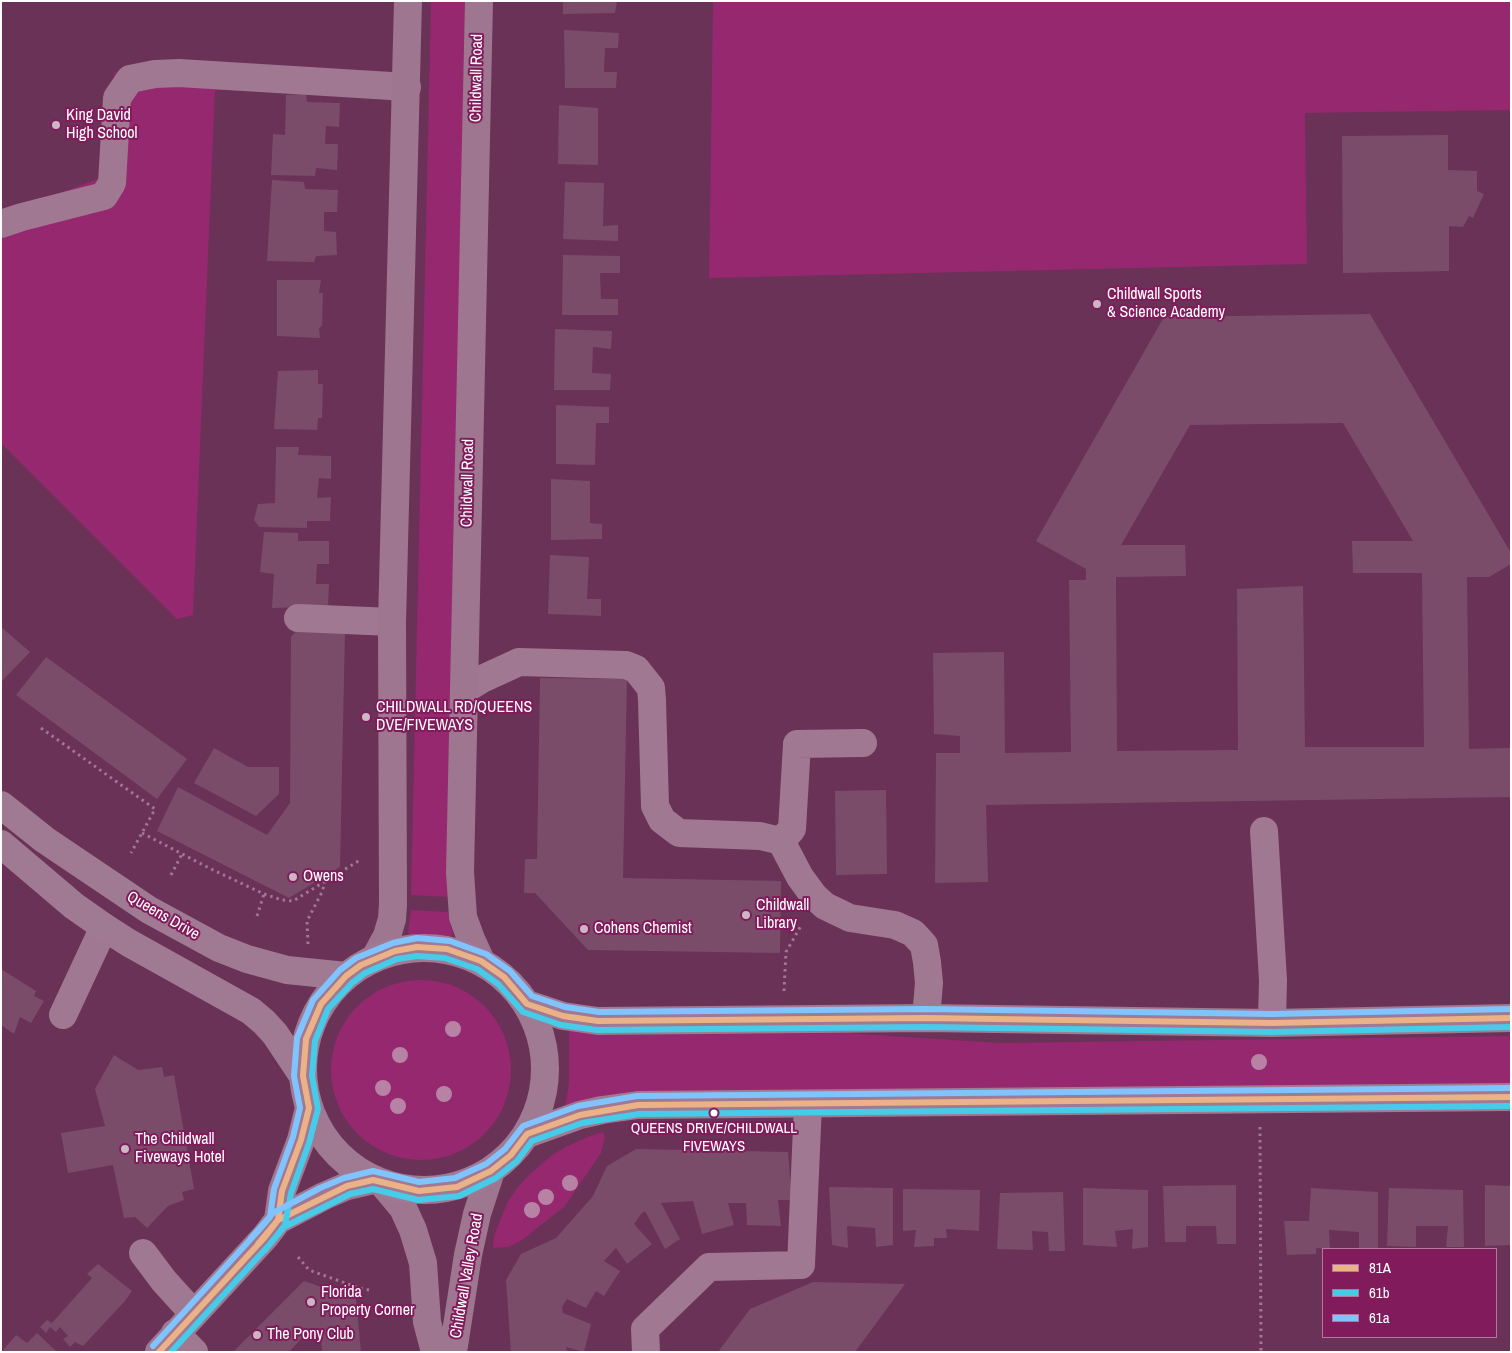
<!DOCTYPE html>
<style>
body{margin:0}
#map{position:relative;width:1512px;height:1353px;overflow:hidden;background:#6a3256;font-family:"Archivo Narrow",sans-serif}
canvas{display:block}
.frame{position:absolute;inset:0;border:2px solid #fff;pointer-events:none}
.legend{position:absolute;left:1322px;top:1248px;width:175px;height:90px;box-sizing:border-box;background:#811b5c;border:1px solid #b3769d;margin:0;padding:6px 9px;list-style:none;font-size:15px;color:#fff}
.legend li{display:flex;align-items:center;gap:10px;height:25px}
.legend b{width:25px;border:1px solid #b3769d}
</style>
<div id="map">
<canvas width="1512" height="1353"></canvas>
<div class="frame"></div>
<ul class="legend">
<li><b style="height:6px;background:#ebb288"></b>81A</li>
<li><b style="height:6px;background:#46cce9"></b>61b</li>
<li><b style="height:6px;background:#80c4ff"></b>61a</li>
</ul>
</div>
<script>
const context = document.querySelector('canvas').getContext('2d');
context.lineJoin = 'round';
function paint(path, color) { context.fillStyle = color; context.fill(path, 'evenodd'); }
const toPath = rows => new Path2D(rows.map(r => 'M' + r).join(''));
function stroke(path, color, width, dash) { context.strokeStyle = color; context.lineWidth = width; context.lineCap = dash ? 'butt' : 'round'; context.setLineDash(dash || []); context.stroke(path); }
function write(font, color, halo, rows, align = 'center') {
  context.font = font + ' "Archivo Narrow",sans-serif'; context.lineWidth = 4; context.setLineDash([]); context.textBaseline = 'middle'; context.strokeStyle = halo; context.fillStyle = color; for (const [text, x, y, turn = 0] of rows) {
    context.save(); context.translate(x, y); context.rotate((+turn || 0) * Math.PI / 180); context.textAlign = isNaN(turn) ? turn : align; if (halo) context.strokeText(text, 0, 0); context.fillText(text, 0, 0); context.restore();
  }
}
const green = toPath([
 [431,1,468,1,449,897,411,895],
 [713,1,1511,1,1511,110,1305,113,1307,264,709,278],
 [114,72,364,75,364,93,215,90,193,615,177,619,1,443,1,215,108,175],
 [411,910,448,912,453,935,449,937,410,936,408,933],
 '331 1070a90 90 0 1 1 180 0a90 90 0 1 1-180 0Z',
 [569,1027,607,1035,845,1033,1000,1043,1511,1036,1511,1089,565,1109,569,1083],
 [603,1132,605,1137,601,1153,565,1206,522,1240,508,1247,493,1248,494,1236,507,1203,517,1188,528,1176,552,1155,564,1148,587,1137]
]);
const building = toPath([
 [563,1,617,1,615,13,563,14],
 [564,30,619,33,618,48,605,48,604,72,617,72,616,88,565,88],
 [306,94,307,102,340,103,339,127,326,126,325,144,338,144,337,170,316,168,315,176,271,175,273,134,285,135,286,95],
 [559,105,598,108,598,165,558,164],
 [1448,135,1448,170,1477,171,1477,191,1484,194,1473,218,1469,216,1463,227,1449,226,1449,271,1343,273,1342,136],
 [272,180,304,182,305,189,338,190,337,212,324,212,324,231,336,232,337,255,316,256,314,262,267,261],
 [565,182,604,183,603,226,618,225,618,241,563,239],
 [563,255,620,256,620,273,600,273,601,299,618,299,618,315,562,315],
 [277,280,321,280,319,293,323,293,322,325,319,329,320,338,277,336],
 [1370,314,1511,553,1511,564,1489,577,1467,577,1469,749,1511,748,1511,797,986,805,988,882,935,883,936,753,960,753,960,736,934,734,933,653,1004,652,1005,753,1071,752,1069,580,1086,580,1086,569,1036,541,1164,317],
 [1343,423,1413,541,1352,541,1353,573,1422,573,1424,747,1305,747,1303,586,1237,589,1238,750,1117,751,1116,577,1186,576,1185,545,1121,545,1190,425],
 [555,329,612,331,611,349,593,347,592,373,611,374,610,390,554,390],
 [318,370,318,384,323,384,322,418,318,418,317,430,274,429,278,371],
 [556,405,609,407,609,423,596,423,595,465,556,464],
 [276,447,299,447,298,455,331,456,331,479,319,478,317,498,331,497,330,521,307,521,307,528,259,527,254,520,258,504,275,503],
 [551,479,590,481,590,523,602,524,602,539,551,540],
 [264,532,298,533,298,541,329,541,329,564,317,564,316,584,329,584,328,606,272,608,274,574,260,572],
 [550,555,589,557,587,599,601,599,601,616,548,614],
 [1,627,30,652,1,682],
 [298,629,345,631,340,867,289,898,157,831,178,787,267,835,290,803,291,637],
 [46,657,187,759,157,799,16,695],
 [540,678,627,679,623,878,781,881,780,953,588,950,535,893,524,893,525,859,537,859],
 [214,748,248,767,279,767,279,794,256,816,194,783],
 [886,790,887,874,836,875,835,791],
 [1,969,36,991,34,996,44,1001,31,1023,20,1017,14,1034,1,1025],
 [114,1055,138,1070,162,1067,164,1077,174,1075,194,1189,182,1192,184,1200,168,1206,147,1228,135,1217,124,1218,113,1165,68,1173,61,1133,105,1126,95,1089],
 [636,1149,788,1152,792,1200,778,1200,781,1226,747,1225,746,1203,728,1203,734,1225,702,1234,693,1201,661,1203,680,1239,665,1249,645,1211,641,1214,634,1224,652,1244,627,1264,616,1248,604,1261,620,1271,604,1296,596,1291,586,1308,567,1299,562,1307,563,1313,591,1324,584,1352,566,1347,567,1352,511,1352,506,1280,521,1254,556,1238,593,1196,607,1166],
 [1236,1185,1236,1244,1217,1244,1216,1226,1186,1226,1186,1242,1165,1242,1163,1186],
 [1485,1185,1511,1186,1511,1245,1485,1246],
 [829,1187,893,1188,893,1245,876,1247,875,1228,847,1226,848,1248,832,1245],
 [1083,1188,1148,1190,1148,1247,1132,1249,1133,1229,1115,1231,1117,1247,1083,1245],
 [1311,1188,1378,1192,1378,1249,1359,1248,1359,1232,1329,1230,1330,1249,1316,1248,1316,1254,1287,1255,1284,1221,1309,1221],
 [1389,1188,1463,1190,1464,1247,1446,1247,1448,1226,1416,1226,1416,1247,1387,1246],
 [903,1189,980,1190,979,1231,946,1229,947,1238,934,1238,934,1246,914,1247,916,1230,903,1231],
 [1063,1192,1065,1251,1049,1251,1048,1232,1032,1231,1033,1250,997,1249,1000,1193],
 [98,1264,132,1291,124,1302,83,1346,75,1342,70,1347,63,1339,68,1336,60,1327,56,1332,50,1327,46,1333,40,1327,47,1320,52,1323,92,1278,87,1274],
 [304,1281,356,1299,361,1352,322,1352,321,1337,307,1332,289,1352,233,1352],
 [813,1282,905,1284,855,1352,718,1352,750,1309],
 [37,1333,57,1352,6,1352,3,1350,16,1335,27,1343]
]);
const path = toPath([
 [41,728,155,809,131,853],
 [142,833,211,869,264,894,282,900,293,901,360,860],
 [171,875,182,854],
 [257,916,264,894],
 [308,944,307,921,322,892,325,882],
 [784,991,786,952,802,924],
 [1260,1127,1261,1352],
 [298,1257,309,1270,359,1288,369,1290]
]);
const minor = toPath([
 [1,224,22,217,104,196,112,183,117,98,130,79,155,74,179,73,407,87],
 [298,618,392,622],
 [464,690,482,679,519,662,626,665,636,669,651,688,652,700,655,806,662,820,679,833,760,836,781,841,800,877,814,896,825,906,850,918,895,925,913,933,924,945,927,962,929,983,926,1018],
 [1264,831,1273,980,1272,1023],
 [781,841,792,829,797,744,863,743],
 [63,1015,104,927],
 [278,1220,282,1191,301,1140,309,1108],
 [143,1253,164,1281,193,1313],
 [175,1333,194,1352],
 [159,1352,265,1237,278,1220,324,1196,347,1186,373,1180],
 [646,1352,645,1329,709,1267,801,1265,808,1104]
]);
const major = toPath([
 [479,1,460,872,463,917,471,939,481,961],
 [375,958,387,936,392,919,393,904,392,622,408,1],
 [382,1183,403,1208,413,1230,423,1263,427,1322,435,1352],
 [453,1352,468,1255,477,1214,491,1171]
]);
const highway = toPath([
 [1,805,45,840,149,910,219,948,247,959,287,970,346,976],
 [1,844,74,906,104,927,129,943,251,1011,264,1022,275,1034,303,1076],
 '303 1069a121 121 0 1 1 242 0a121 121 0 1 1-242 0Z',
 [527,1004,563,1016,598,1021,926,1018,1272,1023,1511,1018],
 [527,1134,580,1115,602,1110,638,1105,1511,1097]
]);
const bus1 = toPath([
 [258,1244,278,1220,347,1186,373,1180,419,1191,457,1187,491,1171,511,1155,527,1134,580,1115,638,1105,1511,1097],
 [159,1352,265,1237,278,1220,282,1191,301,1140,309,1108,303,1076,306,1039,321,1004,346,976,361,965,395,951,417,947,447,949,481,961,504,977,527,1004,563,1016,598,1021,926,1018,1272,1023,1511,1018]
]);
const bus2 = toPath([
 [265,1250,284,1227,350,1194,373,1189,418,1200,459,1196,496,1178,517,1161,532,1141,582,1123,639,1114,1511,1106],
 [171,1352,271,1243,285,1225,291,1193,309,1143,318,1109,312,1076,315,1041,328,1009,352,983,365,973,397,959,417,956,445,958,477,969,498,984,523,1012,561,1025,597,1030,926,1027,1272,1032,1511,1027]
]);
const bus3 = toPath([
 [251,1238,273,1213,320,1188,344,1178,373,1171,419,1182,455,1178,486,1164,505,1149,523,1126,578,1106,637,1096,1511,1088],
 [153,1346,258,1231,270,1217,274,1189,293,1137,300,1108,294,1076,297,1038,313,1000,340,970,356,958,393,943,417,938,450,941,486,954,510,971,532,996,565,1007,599,1012,926,1009,1272,1014,1511,1009]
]);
const trees = [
 [453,1029],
 [400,1055],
 [1259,1062],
 [383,1088],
 [444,1094],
 [398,1106],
 [570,1183],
 [546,1197],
 [532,1210]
];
const markers = [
 [56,125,5,"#cbb7c4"],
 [1097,304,5,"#cbb7c4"],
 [366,717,5,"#cbb7c4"],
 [293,877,5,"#cbb7c4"],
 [746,915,5,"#cbb7c4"],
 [584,929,5,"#cbb7c4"],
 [714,1113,4.5,"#fff"],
 [125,1149,5,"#cbb7c4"],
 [311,1302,5,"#cbb7c4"],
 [257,1335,5,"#cbb7c4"]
];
const busNames = [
 ["QUEENS DRIVE/CHILDWALL",714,1129],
 ["FIVEWAYS",714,1147]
];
const streetNames = [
 ["Childwall Road",477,78,-89],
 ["Childwall Road",468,483,-89],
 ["Queens Drive",163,916,30],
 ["Childwall Valley Road",467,1276,-80]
];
const poiNames = [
 ["King David",66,116],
 ["High School",66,134],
 ["Childwall Sports",1107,295],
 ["& Science Academy",1107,313],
 ["CHILDWALL RD/QUEENS",376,708],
 ["DVE/FIVEWAYS",376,726],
 ["Owens",303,877],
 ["Childwall",756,906],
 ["Library",756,924],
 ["Cohens Chemist",594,929],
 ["The Childwall",135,1140],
 ["Fiveways Hotel",135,1158],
 ["Florida",321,1293],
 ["Property Corner",321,1311],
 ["The Pony Club",267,1335]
];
paint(green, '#95286f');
paint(building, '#7a4c6a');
stroke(path, '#a07892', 3, [2.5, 4]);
stroke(minor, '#a07892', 28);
stroke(major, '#9e7690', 28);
stroke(highway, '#a07992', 28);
stroke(bus1, '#ebb288', 6);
stroke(bus2, '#46cce9', 6);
stroke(bus3, '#80c4ff', 6);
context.fillStyle = '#b882a5';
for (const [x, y] of trees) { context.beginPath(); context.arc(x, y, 8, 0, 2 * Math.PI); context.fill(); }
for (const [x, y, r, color] of markers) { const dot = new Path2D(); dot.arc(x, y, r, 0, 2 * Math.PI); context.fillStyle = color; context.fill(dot); stroke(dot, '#811b5c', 2); }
write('15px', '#fff', '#811b5c', busNames);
write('16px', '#fff', '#811b5c', streetNames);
write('16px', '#fff', '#811b5c', poiNames, 'left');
</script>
